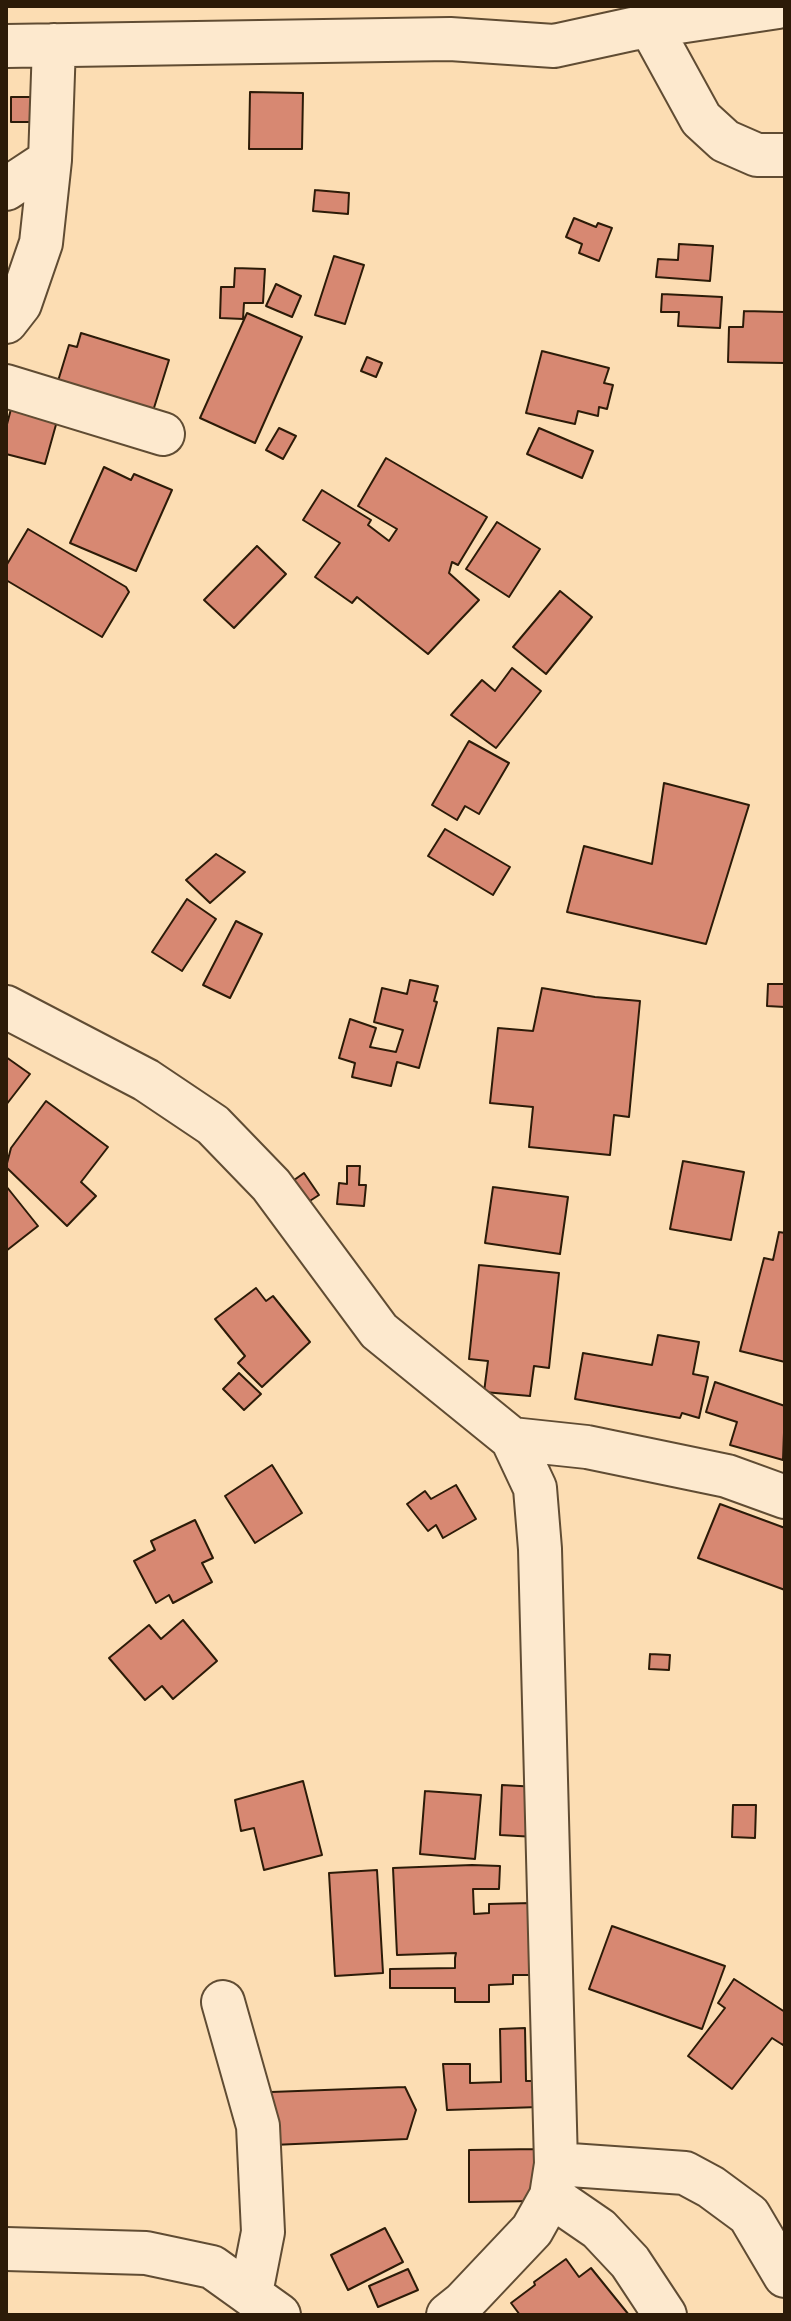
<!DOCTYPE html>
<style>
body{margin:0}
#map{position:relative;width:791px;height:2321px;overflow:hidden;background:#fcddb3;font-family:"Gentium Book Plus",serif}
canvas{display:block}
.frame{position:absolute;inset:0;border:8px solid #2c1b08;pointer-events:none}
</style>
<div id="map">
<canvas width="791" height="2321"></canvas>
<div class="frame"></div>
</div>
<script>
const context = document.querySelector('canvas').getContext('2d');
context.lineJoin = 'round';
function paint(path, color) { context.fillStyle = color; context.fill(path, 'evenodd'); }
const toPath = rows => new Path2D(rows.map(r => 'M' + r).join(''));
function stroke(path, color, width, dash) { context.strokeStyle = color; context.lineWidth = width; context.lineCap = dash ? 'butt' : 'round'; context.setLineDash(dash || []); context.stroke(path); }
const building = toPath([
 [250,92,303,93,302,149,249,149,250,92],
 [11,97,31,97,31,122,11,122,11,97],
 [315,190,349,193,348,214,313,211,315,190],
 [574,218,596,227,598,223,612,228,599,261,579,253,582,244,566,237,574,218],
 [679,244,713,246,710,281,656,277,658,259,678,260,679,244],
 [334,256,364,265,345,324,315,315,334,256],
 [235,268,265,269,263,303,244,303,243,319,220,318,221,287,234,287,235,268],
 [276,284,301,296,292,317,266,306,276,284],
 [662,294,722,297,720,328,678,326,679,312,661,312,662,294],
 [744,311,785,312,785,363,728,362,729,327,743,327,744,311],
 [247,313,302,337,255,443,200,418,247,313],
 [81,333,169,360,153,411,58,381,69,345,77,347,81,333],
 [542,351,609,368,604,383,613,385,607,409,599,407,598,416,578,411,575,424,526,413,542,351],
 [367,357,382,363,376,377,361,371,367,357],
 [11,409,57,421,45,464,6,454,6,428,11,409],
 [279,428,296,436,283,459,266,450,279,428],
 [539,428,593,451,582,478,527,454,539,428],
 [386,458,487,517,458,565,452,562,449,573,479,600,428,654,357,597,352,603,315,577,340,543,303,520,322,490,371,520,368,525,389,541,397,529,358,506,386,458],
 [104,467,131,480,134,474,172,490,136,571,70,543,104,467],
 [497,522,540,549,509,597,466,569,497,522],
 [28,529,126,587,129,592,102,637,6,580,6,566,28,529],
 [257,546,286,574,234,628,204,600,257,546],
 [560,591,592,617,546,674,513,647,560,591],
 [512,668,541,691,496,748,451,715,482,680,495,691,512,668],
 [469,741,509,763,479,814,465,806,457,820,432,805,469,741],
 [664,783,749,805,706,944,567,912,584,846,652,864,664,783],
 [445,829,510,867,493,895,428,856,445,829],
 [216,854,245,872,210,903,186,880,216,854],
 [187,899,216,919,182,971,152,952,187,899],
 [236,921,262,934,230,998,203,985,236,921],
 [410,980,438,986,434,1001,437,1002,419,1068,397,1062,391,1086,352,1077,355,1063,339,1058,350,1019,376,1028,370,1047,396,1052,403,1030,374,1022,382,988,407,994,410,980],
 [768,984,785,984,785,1007,767,1006,768,984],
 [542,988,595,997,640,1001,629,1117,614,1115,610,1155,529,1147,533,1107,490,1103,498,1028,533,1031,542,988],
 [6,1057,30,1074,6,1105,6,1057],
 [46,1101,108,1147,81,1182,96,1196,67,1226,6,1167,11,1148,46,1101],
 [683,1161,744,1172,731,1240,670,1229,683,1161],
 [347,1166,360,1166,359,1185,366,1185,364,1206,337,1204,339,1183,347,1184,347,1166],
 [304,1173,319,1195,302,1206,287,1185,304,1173],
 [6,1186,38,1226,6,1251,6,1186],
 [493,1187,568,1197,560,1254,485,1243,493,1187],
 [779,1232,785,1233,785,1362,740,1351,764,1258,773,1260,779,1232],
 [479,1265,559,1273,549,1368,534,1366,530,1396,484,1392,488,1361,469,1359,479,1265],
 [256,1288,266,1301,273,1296,310,1342,262,1387,238,1363,245,1356,215,1319,256,1288],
 [658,1335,699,1342,693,1374,708,1377,699,1418,682,1413,680,1418,575,1399,583,1353,652,1365,658,1335],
 [239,1373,261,1394,244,1410,223,1389,239,1373],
 [715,1382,785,1406,783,1460,730,1445,737,1422,706,1412,715,1382],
 [272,1465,302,1513,255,1543,225,1496,272,1465],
 [456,1485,476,1519,443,1538,436,1525,428,1531,407,1504,425,1491,431,1499,456,1485],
 [720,1504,785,1528,785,1590,698,1558,720,1504],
 [195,1520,213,1558,202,1563,212,1582,173,1603,169,1595,156,1603,134,1561,155,1550,151,1541,195,1520],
 [183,1620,217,1661,173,1699,162,1686,145,1700,109,1658,149,1625,161,1639,183,1620],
 [650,1654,670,1655,669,1670,649,1669,650,1654],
 [303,1781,322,1855,264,1870,254,1828,241,1831,235,1800,303,1781],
 [502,1785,538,1787,536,1837,500,1835,502,1785],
 [425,1791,481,1795,475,1859,420,1854,425,1791],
 [733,1805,756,1805,755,1838,732,1837,733,1805],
 [472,1865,500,1866,499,1889,473,1889,474,1914,489,1913,489,1904,532,1903,534,1975,513,1975,513,1984,489,1985,489,2002,455,2002,455,1988,390,1988,390,1969,455,1968,455,1958,456,1953,397,1955,393,1868,472,1865],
 [377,1870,383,1973,335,1976,329,1873,377,1870],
 [612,1926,725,1966,702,2029,589,1989,612,1926],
 [734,1979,785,2012,785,2041,783,2045,772,2038,732,2089,688,2056,725,2008,718,2003,734,1979],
 [525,2028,526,2081,538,2081,539,2107,447,2110,443,2064,470,2064,470,2083,501,2082,500,2029,525,2028],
 [405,2087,416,2110,407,2139,273,2145,271,2092,405,2087],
 [537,2149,538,2201,469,2202,469,2150,537,2149],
 [385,2228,403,2262,348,2290,331,2255,385,2228],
 [566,2259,579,2277,591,2268,629,2315,520,2315,511,2303,535,2285,534,2282,566,2259],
 [408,2269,418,2290,378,2307,369,2286,408,2269]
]);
const minor = toPath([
 [650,26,701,119,725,141,757,155,785,155],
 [6,46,450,39,554,46,632,29,778,7],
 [6,189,50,160],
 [6,322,20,304,41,243,50,160,54,45],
 [6,386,163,434],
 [6,1007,146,1080,213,1125,271,1185,379,1331,512,1439,535,1488,540,1549,556,2164,551,2196,532,2230,463,2303,448,2315],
 [512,1439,587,1447,727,1476,785,1497],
 [223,2002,258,2126,263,2232,251,2293],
 [556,2164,685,2173,711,2187,749,2215,785,2276],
 [551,2196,599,2229,630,2262,665,2315],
 [6,2249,146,2253,212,2267,279,2315]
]);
paint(building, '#d78872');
stroke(building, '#2c1b08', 2);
stroke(minor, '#604c33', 46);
stroke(minor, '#fde9ce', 42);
</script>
